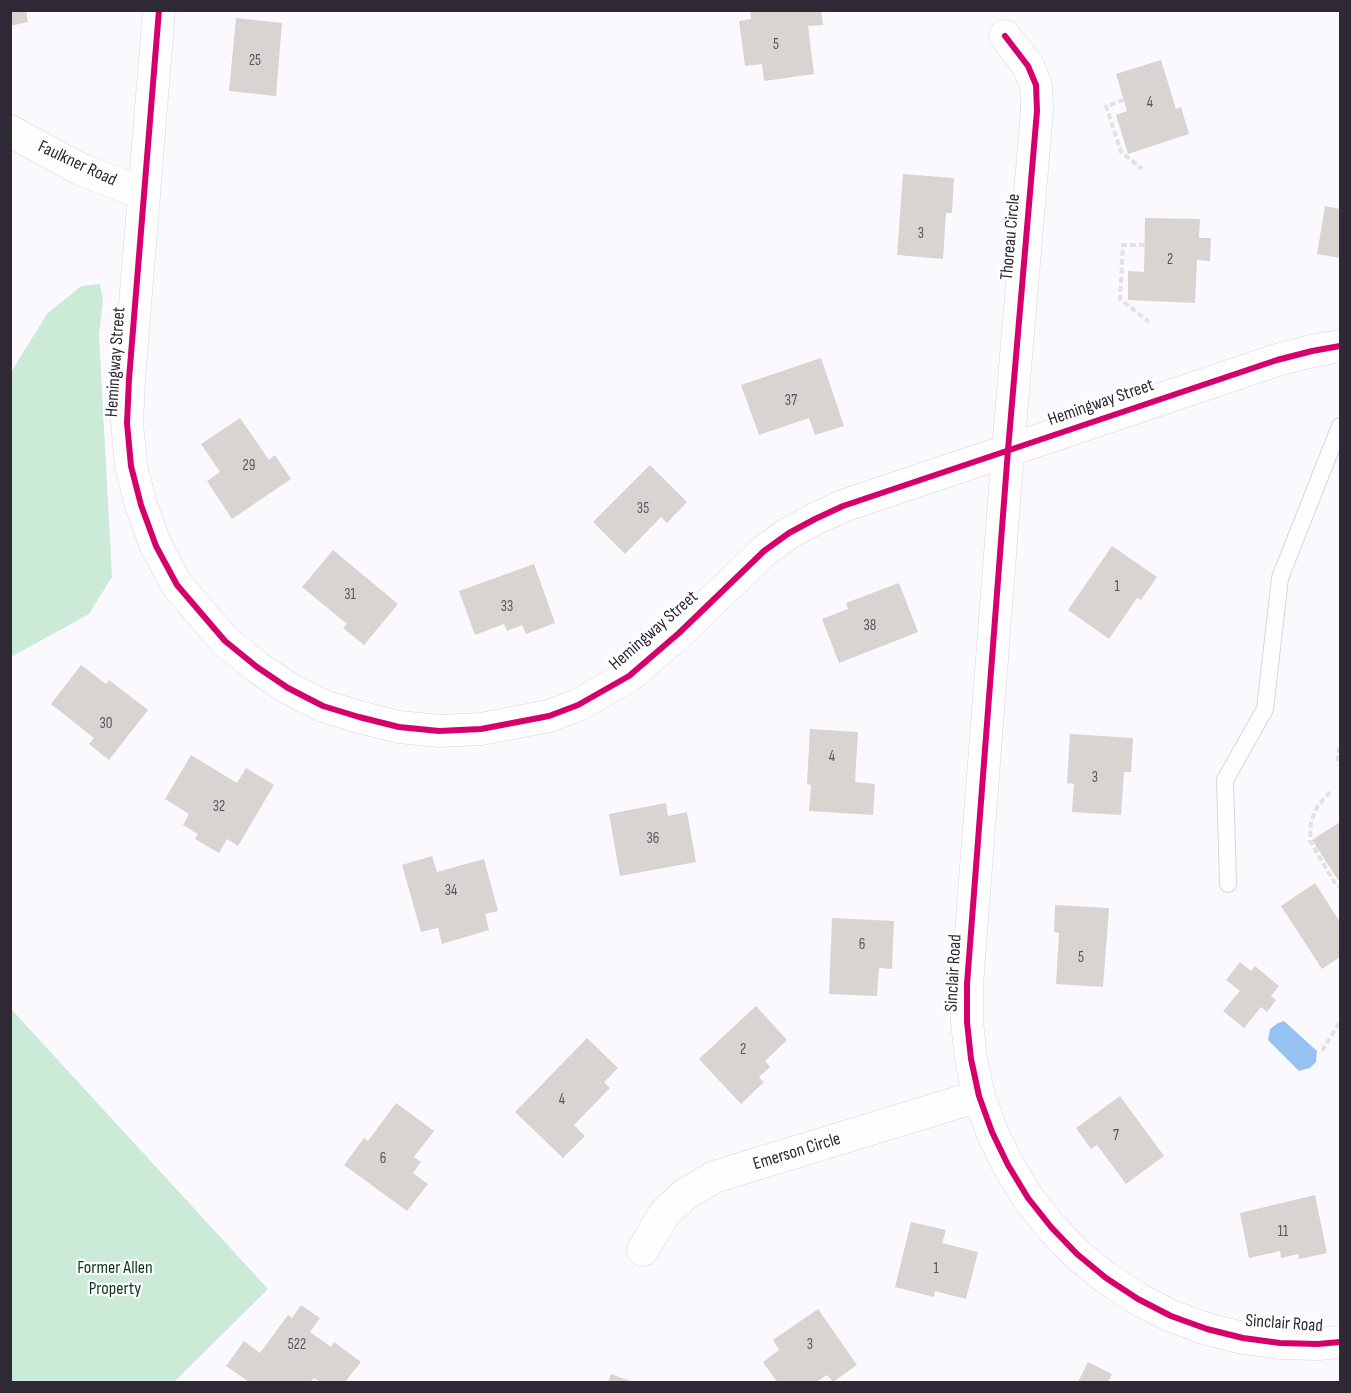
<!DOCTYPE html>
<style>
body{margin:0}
#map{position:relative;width:1351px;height:1393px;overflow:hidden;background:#fbf9fd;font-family:"Sofia Sans Condensed",sans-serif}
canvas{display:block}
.frame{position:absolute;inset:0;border:12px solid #2e2935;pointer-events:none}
</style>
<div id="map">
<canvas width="1351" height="1393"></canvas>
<div class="frame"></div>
</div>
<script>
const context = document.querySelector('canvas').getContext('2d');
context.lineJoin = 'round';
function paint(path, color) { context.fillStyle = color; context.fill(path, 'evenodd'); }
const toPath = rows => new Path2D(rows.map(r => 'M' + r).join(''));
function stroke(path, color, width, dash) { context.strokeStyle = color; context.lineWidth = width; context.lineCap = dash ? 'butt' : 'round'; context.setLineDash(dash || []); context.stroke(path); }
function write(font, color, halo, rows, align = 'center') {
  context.font = font + ' "Sofia Sans Condensed",sans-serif'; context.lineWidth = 4.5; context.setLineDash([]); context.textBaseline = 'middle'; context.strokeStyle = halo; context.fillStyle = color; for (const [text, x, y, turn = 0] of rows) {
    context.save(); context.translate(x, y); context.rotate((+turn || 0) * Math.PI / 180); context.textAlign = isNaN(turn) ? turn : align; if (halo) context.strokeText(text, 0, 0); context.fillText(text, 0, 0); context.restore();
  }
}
const green = toPath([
 [100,284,103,300,99,335,112,577,89,614,11,657,11,372,47,314,81,286],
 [11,1009,268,1289,174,1382,11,1382]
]);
const water = toPath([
 [1284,1021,1317,1051,1316,1062,1310,1068,1299,1071,1268,1040,1270,1029,1278,1023]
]);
const building = toPath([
 [10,10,26,10,28,22,10,26],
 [750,10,821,10,823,25,808,26,814,74,764,81,762,64,745,66,739,21,751,19],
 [236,18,282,23,276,96,229,91],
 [1161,60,1176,109,1181,107,1189,134,1128,154,1116,115,1127,111,1116,74],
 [903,174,954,178,952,213,946,213,943,259,897,255],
 [1325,206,1340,209,1340,258,1317,254],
 [1145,218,1200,219,1199,238,1211,238,1210,261,1197,260,1195,303,1128,300,1128,271,1144,272],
 [821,358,844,426,815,435,809,418,759,435,741,385],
 [240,418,269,460,275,455,291,479,232,519,207,481,220,472,201,444],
 [650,465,687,502,667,523,661,517,625,554,593,522],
 [1112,546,1157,577,1141,600,1137,598,1109,639,1068,610],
 [333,550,398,604,364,645,343,628,347,624,302,587],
 [534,564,555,623,526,634,522,625,507,631,504,624,475,635,459,591],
 [899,583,918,632,839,663,822,619,848,609,846,603],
 [81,665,106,684,109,680,148,710,109,760,89,744,94,738,51,704],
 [810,729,858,732,855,782,875,784,873,815,809,811,811,785,807,784],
 [1070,734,1133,738,1131,772,1124,772,1121,815,1072,812,1074,784,1067,783],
 [191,755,237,783,246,768,274,785,238,846,227,839,219,853,195,839,198,834,183,825,189,814,165,799],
 [666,803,668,816,687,812,696,862,620,876,609,814],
 [1340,822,1340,878,1338,880,1312,840],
 [432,856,437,872,484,859,498,911,485,914,489,930,442,944,438,928,421,932,402,865],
 [1315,883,1340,922,1340,957,1322,969,1281,906],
 [1055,905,1109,908,1103,987,1056,984,1059,933,1054,932],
 [832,918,894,921,892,969,879,968,877,996,829,994],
 [1240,962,1251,971,1255,966,1279,986,1271,996,1276,1000,1267,1012,1261,1007,1244,1028,1223,1011,1240,991,1226,980],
 [756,1006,787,1040,765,1061,770,1067,759,1077,764,1082,741,1104,699,1059],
 [587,1038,618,1068,604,1082,610,1088,574,1125,585,1136,563,1158,515,1112],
 [1120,1096,1164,1156,1126,1184,1097,1145,1091,1149,1076,1128],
 [396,1103,434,1131,414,1157,421,1162,413,1173,428,1184,407,1211,344,1165,364,1138,368,1141],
 [1315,1195,1327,1253,1299,1259,1298,1254,1281,1258,1280,1251,1249,1258,1240,1213],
 [911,1222,946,1230,942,1243,978,1252,966,1299,935,1291,934,1297,895,1287],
 [301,1305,320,1318,310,1332,331,1347,334,1342,361,1362,345,1382,320,1382,314,1378,310,1382,249,1382,226,1366,244,1341,260,1353,288,1315,292,1318],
 [818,1309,857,1365,833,1382,827,1375,816,1382,777,1382,763,1362,779,1350,773,1340],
 [1088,1362,1112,1374,1108,1382,1078,1382],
 [611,1374,633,1382,608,1382]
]);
const path = toPath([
 [1124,100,1106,106,1121,152,1142,169],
 [1145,245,1123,245,1120,299,1149,322],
 [1340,747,1337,755,1340,766],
 [1330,792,1317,807,1311,821,1310,841,1336,885,1340,886],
 [1322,1051,1340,1022]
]);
const service = toPath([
 [1228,884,1225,780,1265,709,1280,578,1340,426]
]);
const minor = toPath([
 [159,10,129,379,127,423,131,466,141,505,156,546,177,585,225,641,257,667,288,688,323,706,359,717,399,727,439,731,481,729,549,716,578,705,629,676,679,633,764,551,789,533,815,519,843,506,1277,360,1312,351,1340,346],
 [1005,36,1028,66,1036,85,1037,111,1008,450,967,984,967,1022,971,1059,979,1096,992,1132,1008,1165,1028,1198,1051,1227,1077,1254,1106,1278,1138,1299,1171,1316,1207,1329,1243,1338,1280,1343,1318,1344,1340,1342],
 [10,131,80,169,144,194],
 [643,1250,664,1214,684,1195,714,1177,979,1096]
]);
const cycleway = toPath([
 [159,10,129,379,127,423,131,466,141,505,156,546,177,585,225,641,257,667,288,688,323,706,359,717,399,727,439,731,481,729,549,716,578,705,629,676,679,633,764,551,789,533,815,519,843,506,1277,360,1312,351,1340,346],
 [1005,36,1028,66,1036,85,1037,111,1008,450,967,984,967,1022,971,1059,979,1096,992,1132,1008,1165,1028,1198,1051,1227,1077,1254,1106,1278,1138,1299,1171,1316,1207,1329,1243,1338,1280,1343,1318,1344,1340,1342]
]);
const numberNames = [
 ["5",776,45],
 ["25",255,61],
 ["4",1150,103],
 ["3",921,234],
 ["2",1170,260],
 ["37",791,401],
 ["29",249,466],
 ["35",643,509],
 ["1",1117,587],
 ["31",350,595],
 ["33",507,607],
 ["38",870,626],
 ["30",106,724],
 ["4",832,757],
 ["3",1095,778],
 ["32",219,807],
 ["36",653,839],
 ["34",451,891],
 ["6",862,945],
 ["5",1081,958],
 ["2",743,1050],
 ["4",562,1100],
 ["7",1116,1136],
 ["6",383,1159],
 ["11",1283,1232],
 ["1",936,1269],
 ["522",297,1345],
 ["3",810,1345]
];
const streetNames = [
 ["Faulkner Road",77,164,25],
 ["Thoreau Circle",1011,237,-85],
 ["Hemingway Street",116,362,-86],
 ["Hemingway Street",1101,403,-19],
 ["Hemingway Street",654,631,-41],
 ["Sinclair Road",954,973,-87],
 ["Emerson Circle",797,1152,-17],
 ["Sinclair Road",1284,1324,4]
];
const parkNames = [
 ["Former Allen",115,1268],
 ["Property",115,1289]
];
paint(green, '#cbead8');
paint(water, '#97c3f3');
paint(building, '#d9d4d1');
stroke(service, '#d7d4db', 18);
stroke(minor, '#d7d4db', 33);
stroke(path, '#e2e1e3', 4, [6, 3]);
stroke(service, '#fefeff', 16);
stroke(minor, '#fefeff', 32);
stroke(cycleway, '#d6006c', 6);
write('15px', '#59545c', null, numberNames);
write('18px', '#2e2935', '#fff', streetNames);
write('18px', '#0b3520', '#fff', parkNames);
</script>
